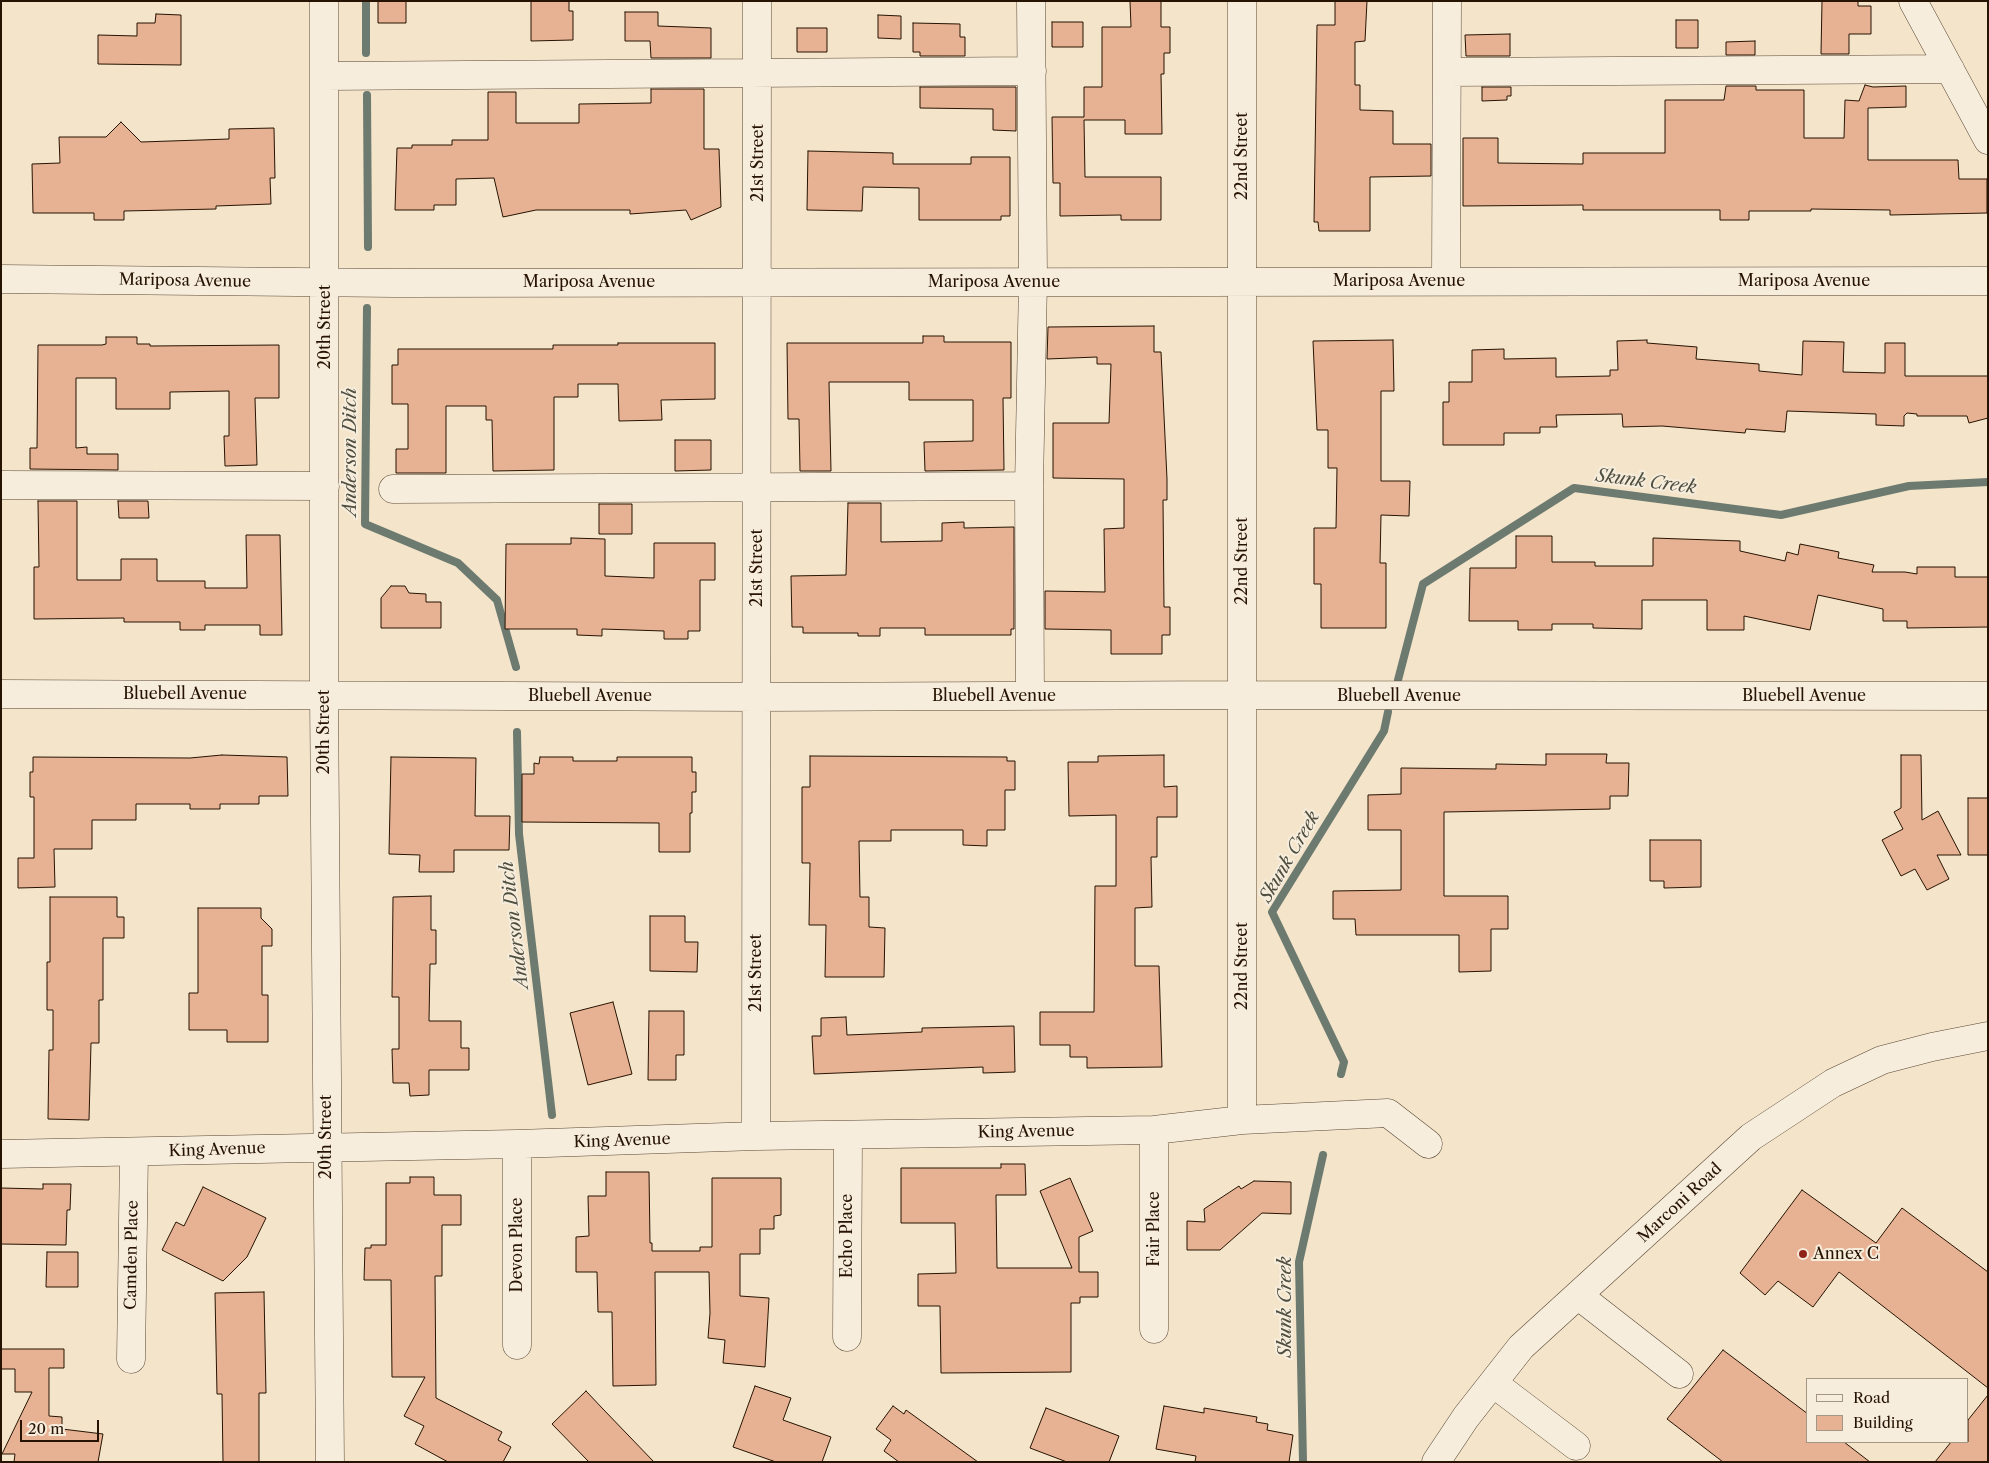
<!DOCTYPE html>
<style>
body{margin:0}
#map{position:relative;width:1989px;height:1463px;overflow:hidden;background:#f3e4ca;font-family:"Libre Caslon Text",serif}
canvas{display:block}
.frame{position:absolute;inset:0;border:2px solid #261301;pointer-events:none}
.legend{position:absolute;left:1806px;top:1378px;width:162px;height:65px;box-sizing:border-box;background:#f7eddd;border:1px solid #a39685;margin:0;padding:6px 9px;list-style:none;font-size:15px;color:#261301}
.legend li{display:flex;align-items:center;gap:10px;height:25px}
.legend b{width:25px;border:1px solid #a39685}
.scale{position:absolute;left:20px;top:1420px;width:79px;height:22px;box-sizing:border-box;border:2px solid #261301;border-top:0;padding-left:6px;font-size:15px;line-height:18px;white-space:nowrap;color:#261301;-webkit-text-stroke:4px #f7eddd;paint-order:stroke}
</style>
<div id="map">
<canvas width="1989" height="1463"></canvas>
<div class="frame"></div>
<ul class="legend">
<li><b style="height:6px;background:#f7eddd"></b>Road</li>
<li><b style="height:14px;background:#e7b193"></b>Building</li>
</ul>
<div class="scale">20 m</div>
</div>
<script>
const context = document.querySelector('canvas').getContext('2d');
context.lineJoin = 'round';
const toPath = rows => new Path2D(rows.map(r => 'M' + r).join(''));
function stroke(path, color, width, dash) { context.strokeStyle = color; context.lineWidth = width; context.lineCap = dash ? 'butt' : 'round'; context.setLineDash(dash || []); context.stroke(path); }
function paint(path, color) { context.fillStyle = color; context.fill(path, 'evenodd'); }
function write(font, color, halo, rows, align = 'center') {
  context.font = font + ' "Libre Caslon Text",serif'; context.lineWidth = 4; context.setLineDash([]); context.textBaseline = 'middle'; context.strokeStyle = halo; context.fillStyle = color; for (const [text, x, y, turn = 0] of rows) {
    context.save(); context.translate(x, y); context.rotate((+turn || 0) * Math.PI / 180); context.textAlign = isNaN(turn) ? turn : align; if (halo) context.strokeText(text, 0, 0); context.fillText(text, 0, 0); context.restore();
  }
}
const stream = toPath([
 [366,1,366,53],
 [367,95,368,247],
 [367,308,365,524,458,563,497,600,516,667],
 [1398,680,1423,584,1574,488,1781,515,1909,486,1988,482],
 [517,732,519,834,552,1115],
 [1341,1074,1344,1062,1272,912,1384,731,1388,712],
 [1303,1462,1299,1262,1323,1155]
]);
const building = toPath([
 [378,1,406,1,406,23,378,23,378,1],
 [531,1,569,1,569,11,573,11,573,40,531,41,531,1],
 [1130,1,1161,1,1161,27,1170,27,1170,53,1164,53,1164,74,1161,74,1162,134,1125,134,1125,120,1084,120,1085,177,1161,177,1161,220,1121,220,1121,215,1060,216,1060,183,1053,183,1052,117,1084,117,1084,87,1102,87,1102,27,1131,27,1130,1],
 [1335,1,1367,1,1365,41,1355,42,1355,85,1360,85,1360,110,1393,111,1393,144,1431,144,1431,176,1370,177,1370,231,1319,231,1318,222,1314,222,1317,25,1335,25,1335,1],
 [1822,1,1858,1,1858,6,1871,6,1871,34,1849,34,1849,54,1821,54,1822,1],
 [625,12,658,12,658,26,711,28,711,58,651,58,650,41,625,41,625,12],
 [156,14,181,15,181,65,98,64,98,35,137,36,137,23,155,23,156,14],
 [878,15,901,16,901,39,878,38,878,15],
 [1676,20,1698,20,1698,48,1676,48,1676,20],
 [1052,22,1083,22,1083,47,1052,47,1052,22],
 [913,23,960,24,960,37,965,37,965,56,920,56,920,52,913,52,913,23],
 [797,28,827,28,827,52,797,52,797,28],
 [1510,34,1510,56,1466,56,1465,35,1510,34],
 [1755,41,1755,55,1726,55,1726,42,1755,41],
 [1865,85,1873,87,1906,86,1906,107,1868,108,1868,160,1958,160,1959,179,1987,179,1987,213,1890,215,1890,210,1811,209,1811,211,1749,211,1749,220,1720,220,1720,210,1583,210,1583,205,1463,206,1463,138,1498,138,1498,163,1583,164,1583,153,1665,153,1665,100,1724,100,1726,86,1756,86,1756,90,1804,90,1804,138,1844,138,1845,100,1859,101,1865,85],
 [920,87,1016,87,1016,131,993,130,993,109,920,108,920,87],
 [1482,87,1511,87,1511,96,1507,96,1507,100,1482,101,1482,87],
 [651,89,704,89,704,149,719,149,721,207,691,220,686,210,630,214,630,210,536,210,503,217,494,178,456,179,456,205,434,205,434,210,395,210,397,148,412,148,412,145,452,145,452,140,488,140,488,92,516,92,516,123,579,123,579,104,651,103,651,89],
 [121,122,141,142,229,139,229,129,274,128,275,178,270,178,271,204,216,206,216,209,124,211,124,220,94,220,94,213,33,213,32,164,60,163,59,137,106,137,121,122],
 [808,151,893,153,893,164,971,164,971,157,1010,157,1010,216,1001,216,1001,220,919,220,919,188,863,187,862,211,807,210,808,151],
 [1154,326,1154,352,1161,352,1167,479,1167,500,1163,500,1164,607,1170,607,1170,635,1162,635,1162,654,1111,654,1111,630,1045,629,1045,591,1105,592,1104,529,1124,528,1124,479,1053,478,1053,423,1109,423,1111,364,1097,364,1097,357,1047,359,1048,327,1154,326],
 [923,336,944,336,944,342,1011,342,1011,398,1003,398,1004,470,925,471,924,442,973,441,973,400,909,400,909,382,829,382,831,471,800,471,799,419,788,419,787,343,923,343,923,336],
 [106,337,137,337,137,344,150,344,150,346,279,345,279,398,255,398,257,465,225,466,224,436,229,436,229,391,170,392,170,409,116,409,116,378,76,378,76,448,87,447,87,454,118,454,118,470,30,469,30,448,37,448,38,345,102,345,106,344,106,337],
 [1393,340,1394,391,1381,391,1381,481,1410,481,1409,516,1381,515,1380,563,1386,563,1386,628,1321,628,1321,584,1314,584,1314,528,1336,528,1337,468,1328,468,1328,430,1317,430,1313,341,1393,340],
 [1647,340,1647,343,1697,347,1696,359,1759,364,1759,371,1802,375,1803,341,1844,342,1843,372,1885,373,1885,343,1905,343,1905,376,1988,376,1988,418,1969,423,1967,416,1917,416,1917,414,1907,413,1904,416,1904,426,1876,425,1876,414,1787,411,1785,432,1746,429,1745,433,1662,426,1623,427,1622,414,1556,415,1557,427,1540,427,1540,433,1504,433,1504,445,1443,445,1443,402,1449,402,1449,382,1472,382,1472,350,1504,349,1504,359,1556,358,1556,377,1610,376,1610,370,1618,370,1617,341,1647,340],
 [618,343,715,343,715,399,661,400,662,420,619,421,618,384,578,384,578,397,554,397,554,470,493,471,492,420,486,420,486,406,446,406,446,473,396,473,396,449,408,449,408,404,392,404,392,365,398,365,398,349,553,349,553,345,618,345,618,343],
 [675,440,711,440,711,470,675,471,675,440],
 [38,501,77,501,77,580,121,580,121,559,157,559,157,581,205,581,205,588,247,588,246,535,280,535,282,635,260,635,260,625,205,625,205,630,180,630,180,622,124,622,124,618,34,619,34,567,39,567,38,501],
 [118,501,148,501,149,518,119,518,118,501],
 [848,503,881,503,881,542,942,541,942,523,964,522,964,528,1014,527,1014,629,1011,629,1011,635,925,635,925,628,880,628,880,636,858,636,858,633,803,633,803,627,792,627,791,576,846,575,848,503],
 [599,504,632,504,632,534,599,534,599,504],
 [1516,536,1552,536,1552,562,1595,562,1595,566,1653,566,1653,538,1740,541,1740,551,1785,561,1787,552,1798,555,1800,544,1839,552,1838,558,1874,565,1872,572,1905,572,1917,574,1917,567,1955,567,1955,577,1988,577,1988,627,1907,628,1907,621,1883,621,1883,609,1818,595,1810,630,1744,616,1744,630,1707,630,1707,600,1642,600,1642,629,1593,628,1593,624,1552,624,1552,630,1518,630,1518,621,1469,621,1470,568,1516,568,1516,536],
 [571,538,605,539,605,576,654,578,654,543,715,543,715,580,700,580,700,631,688,631,688,639,664,639,664,631,602,629,602,636,577,635,577,629,505,629,506,544,571,544,571,538],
 [391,586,405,586,409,593,426,594,426,602,441,602,441,628,381,628,381,598,391,586],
 [1546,754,1607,754,1606,763,1629,763,1628,796,1610,796,1610,809,1444,812,1444,896,1508,896,1508,929,1491,929,1491,971,1459,972,1459,935,1356,935,1355,919,1333,919,1333,891,1401,890,1401,830,1368,830,1368,795,1401,794,1401,768,1496,769,1496,764,1546,765,1546,754],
 [222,755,287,757,288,796,259,796,259,804,220,804,220,809,190,809,190,804,136,804,136,820,92,820,92,849,54,849,55,887,18,888,18,858,34,858,34,797,30,797,30,772,33,772,33,757,190,758,222,755],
 [1164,755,1164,787,1177,786,1177,817,1157,817,1157,857,1151,857,1152,907,1135,908,1135,966,1159,966,1162,1067,1087,1068,1087,1057,1070,1057,1070,1045,1040,1045,1040,1012,1094,1012,1095,886,1116,886,1116,815,1069,816,1068,762,1098,762,1098,756,1164,755],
 [1901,755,1921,755,1922,820,1938,811,1961,855,1937,855,1949,879,1927,890,1915,869,1901,876,1882,840,1903,829,1894,812,1901,808,1901,755],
 [810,756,1007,757,1007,761,1015,761,1015,790,1005,790,1005,830,987,830,987,846,963,845,963,830,891,830,891,841,859,841,860,897,869,897,869,927,885,928,884,977,825,977,826,925,809,925,810,863,802,863,802,787,810,787,810,756],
 [391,757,476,758,475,816,510,816,509,850,454,850,454,872,419,872,420,855,389,854,391,757],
 [540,757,573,757,573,761,617,761,617,757,692,757,692,772,696,772,696,792,692,792,692,813,690,813,690,852,659,852,659,823,522,822,522,774,534,774,534,763,539,764,540,757],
 [1968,798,1988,798,1988,855,1968,855,1968,798],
 [1650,840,1701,840,1701,887,1664,888,1664,881,1650,881,1650,840],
 [431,896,431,930,436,930,436,964,430,964,429,1021,461,1021,461,1048,469,1048,469,1070,429,1070,429,1095,410,1096,409,1083,393,1083,392,1049,399,1049,399,997,392,997,393,897,431,896],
 [50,897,117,897,117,917,124,917,124,938,103,938,103,1000,99,1000,99,1043,91,1043,89,1120,48,1119,49,1050,53,1050,53,1010,47,1010,47,962,50,962,50,897],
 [198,908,261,908,261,918,272,929,272,946,262,946,262,995,268,995,268,1042,227,1042,227,1030,189,1030,189,993,198,993,198,908],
 [650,916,685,916,685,942,698,942,697,972,650,971,650,916],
 [613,1002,632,1074,588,1085,570,1013,613,1002],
 [649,1011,684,1011,684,1055,676,1055,676,1080,648,1080,649,1011],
 [846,1017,847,1035,922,1032,922,1028,1014,1026,1015,1072,983,1073,983,1067,814,1074,812,1036,821,1036,821,1018,846,1017],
 [1001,1164,1025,1164,1026,1195,996,1195,997,1268,1072,1268,1040,1191,1070,1178,1093,1231,1079,1237,1079,1272,1098,1272,1098,1297,1080,1297,1080,1303,1071,1303,1071,1372,941,1373,940,1306,918,1306,918,1274,956,1273,955,1223,901,1223,901,1168,1001,1168,1001,1164],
 [606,1172,649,1172,650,1243,652,1243,652,1251,700,1251,700,1247,712,1247,712,1178,781,1178,781,1215,774,1216,774,1229,760,1229,760,1254,740,1254,740,1296,769,1298,765,1367,723,1363,725,1340,708,1338,710,1313,709,1272,655,1272,656,1385,613,1386,612,1312,598,1312,597,1272,576,1272,576,1237,589,1236,588,1196,606,1196,606,1172],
 [410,1177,434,1177,434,1195,461,1195,461,1225,442,1225,442,1276,435,1276,436,1398,502,1432,498,1440,511,1447,503,1462,448,1462,415,1444,424,1426,404,1416,425,1377,392,1377,391,1280,364,1280,365,1248,371,1248,371,1245,386,1245,386,1183,410,1183,410,1177],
 [1254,1181,1291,1182,1291,1214,1262,1213,1220,1250,1187,1250,1187,1221,1205,1222,1204,1209,1239,1186,1241,1189,1254,1181],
 [43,1184,71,1184,70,1210,67,1210,66,1245,1,1244,1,1188,43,1189,43,1184],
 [203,1187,266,1218,247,1257,223,1281,162,1250,176,1222,184,1226,203,1187],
 [1802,1190,1876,1243,1902,1208,1988,1272,1988,1388,1839,1272,1813,1307,1778,1281,1765,1295,1740,1273,1802,1190],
 [47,1252,78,1252,78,1287,46,1287,47,1252],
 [264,1292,266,1393,259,1393,259,1462,223,1462,222,1394,217,1394,215,1293,264,1292],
 [1,1349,64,1349,64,1368,49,1368,49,1416,62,1417,62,1429,103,1434,98,1462,14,1462,15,1454,2,1454,32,1392,15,1392,15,1369,1,1369,1,1349],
 [1723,1350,1808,1414,1808,1442,1844,1442,1870,1462,1723,1462,1667,1419,1723,1350],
 [755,1386,791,1398,783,1420,831,1437,822,1462,776,1462,733,1447,755,1386],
 [586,1391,603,1409,654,1462,589,1462,552,1424,586,1391],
 [1988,1395,1988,1462,1935,1462,1951,1442,1968,1442,1968,1420,1988,1395],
 [893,1406,904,1414,906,1410,978,1462,899,1462,884,1451,891,1440,876,1429,893,1406],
 [1164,1406,1204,1413,1204,1408,1257,1417,1256,1422,1268,1424,1267,1430,1293,1435,1289,1462,1195,1462,1196,1456,1156,1449,1164,1406],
 [1046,1408,1119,1436,1109,1462,1067,1462,1030,1448,1046,1408]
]);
const minor = toPath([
 [324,1,324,694,330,1462],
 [1913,1,1988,140],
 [1448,72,1950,69],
 [325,76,1032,71],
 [1,279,395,283,1988,281],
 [1446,281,1447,1],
 [1,485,325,486],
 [393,489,1029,486],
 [1,694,757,697,1242,695,1988,696],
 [1030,696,1029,486,1033,281,1031,1],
 [1242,1120,1242,1],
 [1154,1130,1154,1329],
 [756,1136,757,1],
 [517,1144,517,1345],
 [1,1154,517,1144,756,1136,1154,1130,1242,1120,1388,1113,1428,1144],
 [1579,1296,1679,1374],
 [847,1337,848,1135],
 [131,1359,134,1152],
 [1493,1383,1576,1446],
 [1436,1462,1466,1417,1521,1347,1751,1137,1833,1083,1882,1060,1932,1047,1988,1036]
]);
const markers = [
 [1803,1254,5,"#8f2418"]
];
const streetNames = [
 ["22nd Street",1242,156,-90],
 ["21st Street",758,163,-90],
 ["Mariposa Avenue",185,281,1],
 ["Mariposa Avenue",1399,281],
 ["Mariposa Avenue",1804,281],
 ["Mariposa Avenue",589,282],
 ["Mariposa Avenue",994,282],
 ["20th Street",325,327,-90],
 ["22nd Street",1242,561,-90],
 ["21st Street",757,568,-90],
 ["Bluebell Avenue",185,694],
 ["Bluebell Avenue",590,696],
 ["Bluebell Avenue",994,696],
 ["Bluebell Avenue",1399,696],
 ["Bluebell Avenue",1804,696],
 ["20th Street",324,732,-90],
 ["22nd Street",1242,966,-90],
 ["21st Street",756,973,-90],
 ["King Avenue",1026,1132,-1],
 ["20th Street",326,1137,-90],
 ["King Avenue",622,1141,-2],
 ["King Avenue",217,1150,-2],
 ["Marconi Road",1680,1203,-43],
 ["Fair Place",1154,1229,-90],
 ["Echo Place",847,1236,-90],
 ["Devon Place",517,1245,-90],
 ["Camden Place",132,1255,-89]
];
const poiNames = [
 ["Annex C",1813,1254]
];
const waterNames = [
 ["Anderson Ditch",351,452,-90],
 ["Skunk Creek",1646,482,7],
 ["Skunk Creek",1290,857,-60],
 ["Anderson Ditch",515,925,-97],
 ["Skunk Creek",1286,1307,-90]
];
stroke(stream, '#6c7a6f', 8);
paint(building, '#e7b193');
stroke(building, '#261301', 1);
stroke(minor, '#594733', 29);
stroke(minor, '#f7eddd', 28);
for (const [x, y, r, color] of markers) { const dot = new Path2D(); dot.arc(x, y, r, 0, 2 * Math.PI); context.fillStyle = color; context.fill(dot); stroke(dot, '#f7eddd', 2); }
write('16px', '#261301', '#f7eddd', streetNames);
write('16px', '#261301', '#f7eddd', poiNames, 'left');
write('italic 18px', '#4f4f41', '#f7eddd', waterNames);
</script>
